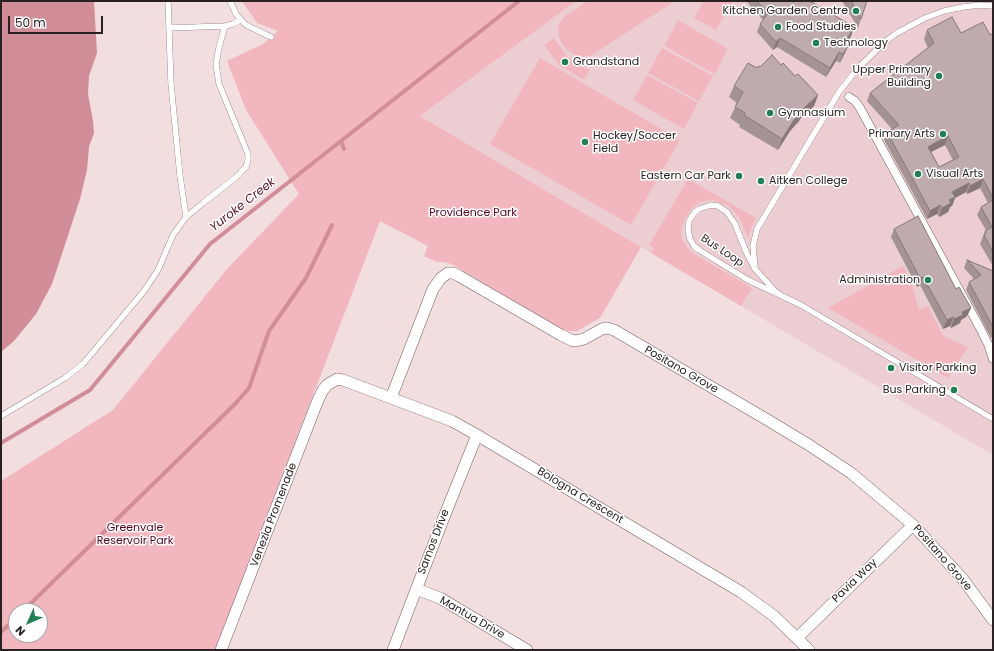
<!DOCTYPE html>
<style>
body{margin:0}
#map{position:relative;width:994px;height:651px;overflow:hidden;background:#f2dddf;font-family:Poppins,sans-serif}
canvas{display:block}
.frame{position:absolute;inset:0;border:2px solid #292122;pointer-events:none}
.north{position:absolute;left:8px;top:603px;width:40px;height:40px;box-sizing:border-box;background:#fff;border:1px solid #a9a6a7;border-radius:50%;rotate:225deg;font-size:11px;font-weight:700;line-height:16px;text-align:center;color:#292122}
.north::after{content:'';display:block;margin:auto;width:14px;height:18px;background:#217f55;clip-path:polygon(50% 0,100% 100%,50% 72%,0 100%)}
.scale{position:absolute;left:8px;top:16px;width:95px;height:18px;box-sizing:border-box;border:2px solid #292122;border-top:0;padding-left:5px;font-size:12px;line-height:14px;white-space:nowrap;color:#292122;-webkit-text-stroke:3px #fff;paint-order:stroke}
</style>
<div id="map">
<canvas width="994" height="651"></canvas>
<div class="frame"></div>
<div class="north">N</div>
<div class="scale">50 m</div>
</div>
<script>
const context = document.querySelector('canvas').getContext('2d');
context.lineJoin = 'round';
function paint(path, color) { context.fillStyle = color; context.fill(path, 'evenodd'); }
const toPath = rows => new Path2D(rows.map(r => 'M' + r).join(''));
function stroke(path, color, width, dash) { context.strokeStyle = color; context.lineWidth = width; context.lineCap = dash ? 'butt' : 'round'; context.setLineDash(dash || []); context.stroke(path); }
function write(font, color, halo, rows, align = 'center') {
  context.font = font + ' Poppins,sans-serif'; context.lineWidth = 3; context.setLineDash([]); context.textBaseline = 'middle'; context.strokeStyle = halo; context.fillStyle = color; for (const [text, x, y, turn = 0] of rows) {
    context.save(); context.translate(x, y); context.rotate((+turn || 0) * Math.PI / 180); context.textAlign = isNaN(turn) ? turn : align; if (halo) context.strokeText(text, 0, 0); context.fillText(text, 0, 0); context.restore();
  }
}
const built = toPath([
 [576,1,993,1,993,455,420,116]
]);
const green = toPath([
 [242,1,576,1,420,116,641,247,600,318,577,331,569,331,560,328,451,264,445,262,437,262,424,256,428,246,380,221,215,650,1,650,1,481,113,410,227,269,299,194,246,110,227,61,263,44,278,31,257,23],
 [16,611,40,611,40,635,16,635],
 [588,1,675,1,592,55,583,57,573,54,565,48,560,40,558,30,560,22,565,16],
 [704,1,733,1,716,30,694,18],
 [678,20,728,49,715,74,664,46],
 [554,38,568,58,590,70,584,80,559,65,544,45],
 [662,48,713,76,699,101,648,73],
 [540,58,680,140,631,225,490,144],
 [647,75,698,103,684,129,633,100],
 [688,179,756,218,750,231,749,237,747,236,740,219,729,206,713,200,705,201,698,203,688,213,682,227,681,234,683,241,691,252,752,288,741,306,651,253,654,248,649,245],
 [903,266,910,278,919,310,928,306,942,334,947,338,968,347,948,378,828,308]
]);
const water = toPath([
 [1,1,94,1,97,53,89,76,88,94,93,121,94,133,89,147,87,170,80,199,52,284,36,314,14,341,1,352]
]);
const stream = toPath([
 [341,141,344,149],
 [1,443,90,390,210,244,519,1],
 [23,611,235,404,249,388,269,331,306,278,332,225],
 [1,632,16,618]
]);
const service = toPath([
 [168,1,171,84,180,176,186,217],
 [230,1,236,14,246,25,271,37],
 [169,28,225,26,233,24,240,20],
 [755,268,753,246,757,229,839,92,858,68,886,41,897,33,925,18,944,11,963,7,980,5,993,6],
 [782,296,776,292,755,269,747,254,735,224,727,212,718,206,711,205,699,209,694,213,689,221,688,230,690,239,694,246,699,250,748,280,801,305,993,419],
 [1,416,65,378,83,364,144,291,158,270,173,235,186,217,203,203,235,178,246,167,248,160,248,154,219,84,216,64,219,47,225,26]
]);
const pedestrian = toPath([
 [849,97,855,101,860,108,980,328,988,344,993,359]
]);
const minor = toPath([
 [391,398,433,289,441,278,448,273,453,273,459,276,561,335,571,340,576,341,584,339,602,329,607,328,614,330,766,419,809,445,851,473,913,525,962,578,993,620],
 [416,589,440,598,527,650],
 [797,638,913,525],
 [221,650,318,400,323,390,327,385,337,379,343,380,452,421,477,435,741,592,774,616,809,650],
 [393,650,444,517,477,435]
]);
const wall = toPath([
 [748,1,810,1,854,27,851,36,846,45,848,46,844,55,840,63,836,61,826,77,777,47,773,50,757,32,760,24,763,20,747,2],
 [842,1,867,1,858,28],
 [927,30,990,35,993,33,993,266,980,244,985,231,986,230,977,215,981,207,988,203,980,188,967,194,966,192,955,198,952,206,950,207,948,212,939,217,937,214,927,219,884,140,887,132,892,129,867,101,870,93,928,48,924,39],
 [945,145,953,160,939,167,931,152],
 [781,65,795,76,818,95,814,106,800,119,799,121,790,131,778,150,739,127,740,125,730,118,737,103,729,97,734,86,757,68],
 [894,229,956,289,971,308,967,316,961,320,960,323,951,328,950,326,943,329,920,285,917,287,891,237],
 [967,260,993,271,993,337,991,338,966,290,969,282,974,279,964,268]
]);
const shadedWall = toPath([
 [854,27,851,36,841,52,844,44],
 [780,38,777,47,773,50,776,42],
 [848,46,844,55,840,63,843,54],
 [839,52,836,61,826,77,830,68],
 [818,95,814,106,800,119,799,121,790,131,778,150,782,139,794,120,803,109],
 [948,136,945,145,925,155,928,147],
 [983,179,980,188,967,194,970,186],
 [969,183,966,192,955,198,952,206,950,207,948,212,939,217,942,208,952,192],
 [940,205,937,214,927,219,930,211],
 [923,277,920,285,917,287,920,278],
 [971,308,967,316,961,320,960,323,951,328,954,319,962,312],
 [953,317,950,326,943,329,947,320]
]);
const building = toPath([
 [757,1,810,1,854,27,844,44,848,46,843,54,839,52,830,68,780,38,776,42,760,24,768,13,757,1],
 [851,1,867,1,861,19,851,1],
 [952,17,961,33,983,22,990,35,993,33,993,198,983,179,970,186,969,183,952,192,955,197,949,200,951,203,942,208,940,205,930,211,887,132,899,125,870,93,934,43,927,30,952,17],
 [948,136,959,157,939,167,928,147,948,136],
 [772,55,781,65,783,63,795,76,798,74,818,95,803,109,804,110,794,120,782,139,744,115,745,113,735,107,743,92,734,86,748,63,757,68,758,66,760,67,772,55],
 [993,200,993,252,984,235,986,233,985,231,992,227,981,207,993,200],
 [918,216,956,289,959,287,971,308,962,312,963,315,954,319,953,317,947,320,923,277,920,278,894,229,918,216],
 [967,260,993,271,993,327,969,282,981,275,967,260]
]);
const markers = [
 [856,11,4,"#217f55"],
 [778,27,4,"#217f55"],
 [816,43,4,"#217f55"],
 [565,62,4,"#217f55"],
 [939,76,4,"#217f55"],
 [770,113,4,"#217f55"],
 [943,134,4,"#217f55"],
 [585,142,4,"#217f55"],
 [918,174,4,"#217f55"],
 [739,176,4,"#217f55"],
 [761,181,4,"#217f55"],
 [928,280,4,"#217f55"],
 [891,368,4,"#217f55"],
 [954,390,4,"#217f55"]
];
const poiNames = [
 ["Kitchen Garden Centre",848,11,"right"],
 ["Food Studies",786,27],
 ["Technology",824,43],
 ["Grandstand",573,62],
 ["Upper Primary",931,70,"right"],
 ["Building",931,83,"right"],
 ["Gymnasium",778,113],
 ["Primary Arts",935,134,"right"],
 ["Hockey/Soccer",593,136],
 ["Field",593,149],
 ["Visual Arts",926,174],
 ["Eastern Car Park",731,176,"right"],
 ["Aitken College",769,181],
 ["Administration",920,280,"right"],
 ["Visitor Parking",899,368],
 ["Bus Parking",946,390,"right"]
];
const parkNames = [
 ["Providence Park",473,213],
 ["Greenvale",135,528],
 ["Reservoir Park",135,541]
];
const streetNames = [
 ["Bus Loop",722,251,34],
 ["Positano Grove",681,370,30],
 ["Bologna Crescent",580,496,31],
 ["Venezia Promenade",274,515,-69],
 ["Samos Drive",434,542,-69],
 ["Positano Grove",942,558,49],
 ["Pavia Way",855,581,-44],
 ["Mantua Drive",472,618,30]
];
const waterNames = [
 ["Yuroke Creek",243,205,-38]
];
paint(built, '#ecced2');
paint(green, '#f2b6be');
paint(water, '#d18e98');
stroke(stream, '#d18e98', 4);
stroke(service, '#736063', 6);
stroke(pedestrian, '#736063', 9);
stroke(minor, '#736063', 12);
stroke(service, '#fff', 5.5);
stroke(pedestrian, '#fff', 8);
stroke(minor, '#fff', 11);
paint(wall, '#a49395');
paint(shadedWall, '#867879');
paint(building, '#bfabad');
stroke(building, '#867879', 1);
for (const [x, y, r, color] of markers) { const dot = new Path2D(); dot.arc(x, y, r, 0, 2 * Math.PI); context.fillStyle = color; context.fill(dot); stroke(dot, '#fff', 1.5); }
write('11px', '#292122', '#fff', poiNames, 'left');
write('11px', '#560420', '#fff', parkNames);
write('11px', '#292122', '#fff', streetNames);
write('italic 12px', '#611128', '#fff', waterNames);
</script>
